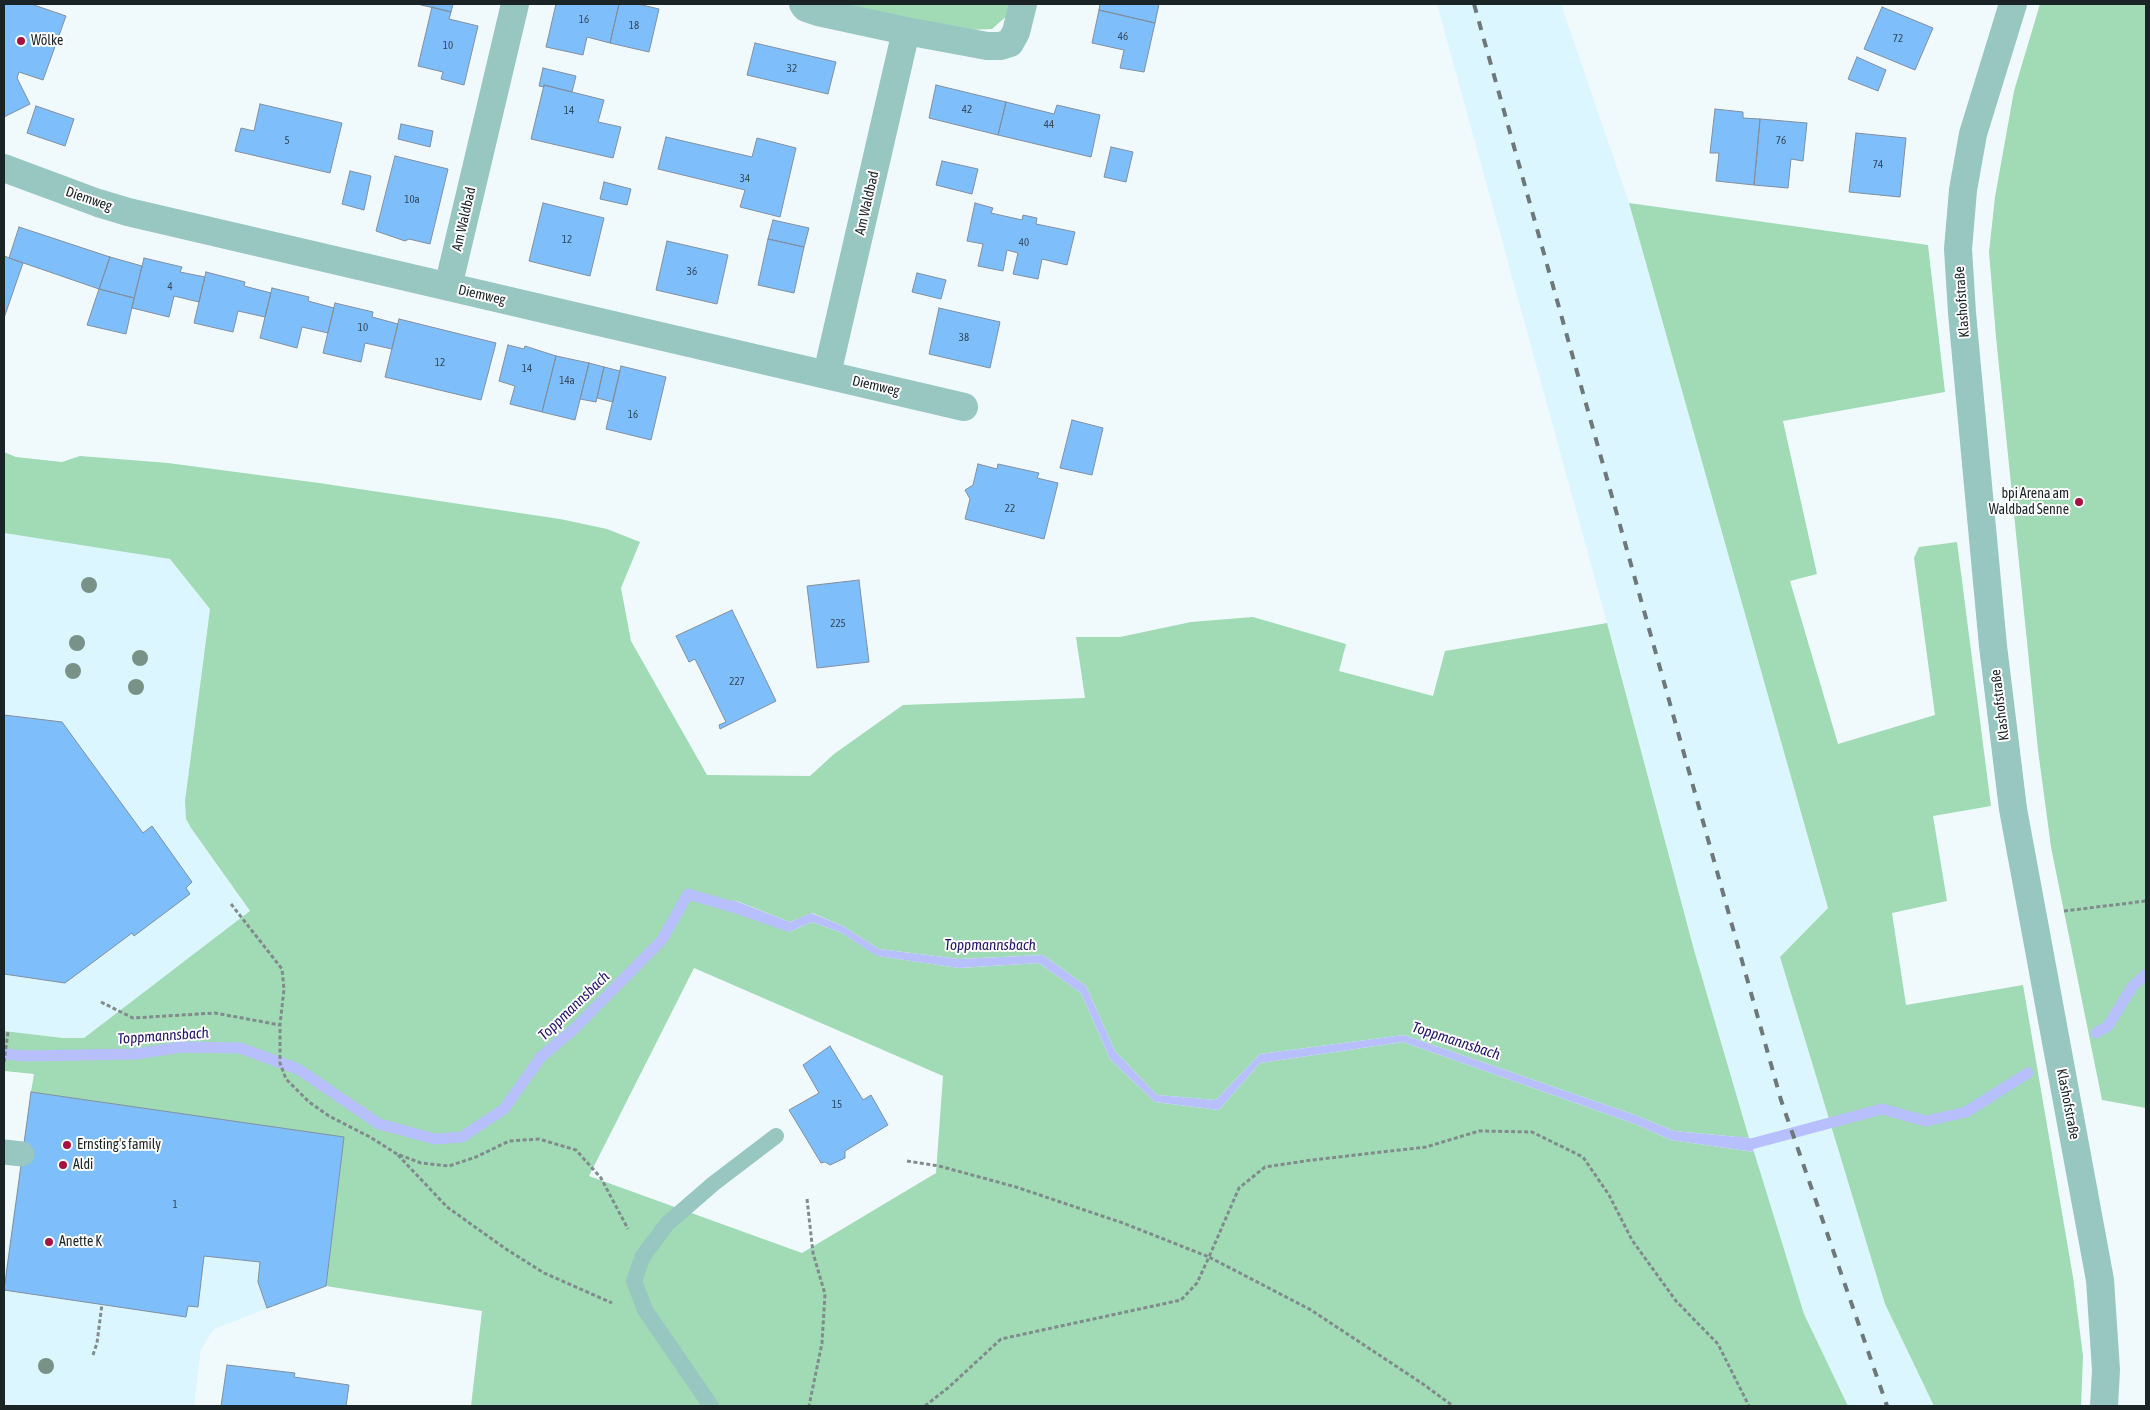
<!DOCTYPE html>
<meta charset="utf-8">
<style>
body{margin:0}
#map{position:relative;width:2150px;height:1410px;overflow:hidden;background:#f0fafd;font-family:"Asap Condensed",sans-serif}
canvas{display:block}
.frame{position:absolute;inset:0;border:5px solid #1a2325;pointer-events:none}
</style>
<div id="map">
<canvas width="2150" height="1410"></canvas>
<div class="frame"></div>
</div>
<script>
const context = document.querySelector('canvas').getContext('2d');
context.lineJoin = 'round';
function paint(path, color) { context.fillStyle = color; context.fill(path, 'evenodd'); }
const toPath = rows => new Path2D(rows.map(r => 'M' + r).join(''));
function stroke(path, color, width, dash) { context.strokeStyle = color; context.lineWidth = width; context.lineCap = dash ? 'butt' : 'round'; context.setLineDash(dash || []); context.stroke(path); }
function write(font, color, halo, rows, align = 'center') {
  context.font = font + ' "Asap Condensed",sans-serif'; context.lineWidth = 4; context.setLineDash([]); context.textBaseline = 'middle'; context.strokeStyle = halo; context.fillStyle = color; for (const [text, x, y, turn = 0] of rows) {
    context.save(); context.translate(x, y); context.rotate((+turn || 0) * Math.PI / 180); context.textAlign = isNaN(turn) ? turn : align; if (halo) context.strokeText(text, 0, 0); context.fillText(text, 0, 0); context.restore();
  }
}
const built = toPath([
 [1437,4,1561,4,1629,203,1828,908,1780,957,1885,1304,1934,1406,1848,1406,1804,1314,1749,1138,1694,950,1607,623],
 [4,533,170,559,210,609,185,801,186,819,191,828,250,912,84,1038,63,1038,4,1031],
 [31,1092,344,1137,326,1286,214,1329,201,1349,194,1406,4,1406,4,1268,5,1268]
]);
const green = toPath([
 [839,4,1012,4,1009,14,992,29,968,30],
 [2040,4,2146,4,2146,1108,2102,1100,2051,847,2038,750,1996,337,1989,252,1995,197,2014,91],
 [1629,203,1928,245,1945,392,1783,421,1817,574,1790,581,1838,744,1935,715,1914,558,1919,547,1957,542,1991,806,1933,816,1947,901,1892,913,1906,1005,2023,985,2073,1277,2083,1356,2081,1406,1934,1406,1885,1304,1780,957,1828,908],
 [4,452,16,457,62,462,80,456,168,463,319,483,560,519,607,529,640,542,621,588,631,641,707,775,810,776,834,754,903,705,1085,698,1076,637,1120,637,1191,622,1253,617,1346,644,1339,671,1433,696,1445,651,1607,623,1694,950,1749,1138,1674,1131,1635,1115,1404,1035,1260,1054,1216,1100,1157,1095,1115,1051,1086,986,1043,955,959,959,879,949,843,926,812,913,790,922,734,900,789,932,812,922,840,932,878,956,959,968,1039,963,1081,993,1110,1059,1155,1102,1219,1110,1260,1063,1403,1042,1635,1124,1671,1140,1754,1152,1804,1314,1848,1406,471,1406,482,1311,326,1286,344,1137,31,1092,34,1074,4,1071,4,1031,63,1038,84,1038,250,911,191,828,186,819,185,801,210,609,170,559,4,533],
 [694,968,943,1076,936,1173,802,1253,589,1176]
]);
const water = toPath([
 [733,900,790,922,811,913,843,926,879,949,959,959,1043,955,1086,986,1115,1051,1157,1095,1216,1100,1260,1054,1404,1035,1635,1115,1674,1131,1749,1138,1754,1152,1671,1140,1635,1124,1403,1042,1260,1063,1219,1110,1155,1102,1110,1059,1081,993,1039,963,959,968,877,956,840,932,812,922,789,932,728,911]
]);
const stream = toPath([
 [2096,1033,2108,1026,2132,987,2146,974],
 [4,1054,27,1056,135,1054,182,1047,240,1048,298,1069,379,1124,435,1139,462,1137,504,1109,541,1057,574,1029,662,940,688,894,743,910],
 [1736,1142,1751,1144,1882,1109,1926,1121,1966,1112,2028,1073]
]);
const building = toPath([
 [4,4,31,4,66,16,43,80,19,72,17,78,30,104,4,117,4,4],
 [417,4,453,4,451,12,417,4],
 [556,4,619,4,610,43,587,37,583,55,546,47,556,4],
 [619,4,638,4,659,9,649,52,610,43,619,4],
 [1100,4,1159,4,1155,23,1099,10,1100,4],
 [432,7,451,12,449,19,478,26,464,85,441,79,443,72,418,66,432,7],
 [1882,7,1933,28,1915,70,1864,49,1882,7],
 [1099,10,1155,23,1144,72,1120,68,1124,50,1092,43,1099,10],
 [755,43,836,62,828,94,747,75,755,43],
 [1857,57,1886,70,1878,91,1848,79,1857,57],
 [543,68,576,76,572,92,544,85,544,87,539,86,543,68],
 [544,85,604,100,598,122,621,127,613,158,531,139,544,85],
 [936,85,1006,102,998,135,929,118,936,85],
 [1006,102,1054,114,1057,105,1100,115,1091,157,998,135,1006,102],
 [260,104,342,123,330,173,235,151,241,128,254,131,260,104],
 [36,106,74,119,65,146,27,133,36,106],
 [1715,109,1743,112,1743,118,1760,119,1754,185,1716,181,1719,153,1710,153,1715,109],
 [1760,119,1807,123,1803,161,1791,159,1788,188,1754,185,1760,119],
 [401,124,433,131,430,147,398,139,401,124],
 [1856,133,1906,138,1900,197,1849,192,1856,133],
 [666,137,752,157,757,138,796,148,780,217,740,207,745,190,658,169,666,137],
 [1111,147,1133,152,1126,182,1104,177,1111,147],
 [395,156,448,169,430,244,409,239,405,241,376,231,395,156],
 [942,161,978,169,972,194,936,185,942,161],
 [350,171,371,176,364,210,342,204,350,171],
 [604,182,631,189,627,205,600,199,604,182],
 [543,203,604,218,590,276,529,261,543,203],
 [975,203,993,208,991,213,1022,220,1023,215,1037,218,1036,224,1075,232,1067,265,1042,259,1038,279,1013,274,1018,253,1007,250,1003,271,978,266,983,244,967,241,975,203],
 [773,220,809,228,804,247,768,239,773,220],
 [19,227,110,257,99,289,9,258,19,227],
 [768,239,804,247,794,293,758,285,768,239],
 [667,241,728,255,717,304,656,290,667,241],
 [4,256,23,263,4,318,4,256],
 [110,257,142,266,134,298,99,289,110,257],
 [144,258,182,267,180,272,205,277,199,302,174,296,169,317,132,308,144,258],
 [206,272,245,282,244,286,271,293,265,317,238,311,233,332,194,323,206,272],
 [917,273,946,280,941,299,912,292,917,273],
 [272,288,309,297,308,301,334,308,328,333,302,327,297,348,260,338,272,288],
 [99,289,134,298,126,334,87,325,99,289],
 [335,303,373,312,372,317,398,324,392,349,365,343,361,362,323,353,335,303],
 [939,308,1000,322,990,368,929,354,939,308],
 [399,319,496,343,481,400,385,377,399,319],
 [508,345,524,349,525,346,556,356,542,412,510,404,515,386,499,381,508,345],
 [556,356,589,363,575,420,542,412,556,356],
 [589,363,604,367,596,402,580,399,589,363],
 [621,366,666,377,651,440,606,429,621,366],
 [604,367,620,371,613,402,597,398,604,367],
 [1072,420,1103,428,1092,475,1060,468,1072,420],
 [978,464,997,469,998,464,1039,473,1037,478,1058,483,1044,539,965,519,970,499,965,490,973,485,978,464],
 [859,580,869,662,817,668,807,586,859,580],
 [732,610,776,701,720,729,719,725,726,722,695,659,689,662,676,636,732,610],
 [4,705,4,715,62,722,143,833,152,826,192,882,186,888,190,894,134,936,132,933,65,983,4,974,4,705],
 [830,1046,863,1100,871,1095,888,1125,845,1151,845,1158,830,1165,825,1162,821,1163,789,1110,819,1093,803,1065,830,1046],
 [31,1092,344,1137,326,1286,267,1308,258,1282,260,1262,204,1256,198,1307,188,1306,186,1317,4,1290,31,1092],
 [227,1365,295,1373,294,1377,349,1385,346,1406,221,1406,227,1365]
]);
const path = toPath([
 [231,904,282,969,284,989,280,1025,280,1063,286,1079,309,1102,329,1116,370,1137,397,1154,421,1163,449,1166,476,1157,509,1141,539,1139,576,1150,601,1178,628,1229],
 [2064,911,2146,901],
 [101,1002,133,1018,215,1013,280,1025],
 [4,1062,8,1032],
 [398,1155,447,1207,506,1249,544,1273,612,1303],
 [907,1161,939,1166,1016,1187,1123,1223,1209,1257,1239,1188,1265,1167,1312,1160,1426,1147,1479,1131,1532,1132,1583,1157,1609,1195,1632,1240,1676,1301,1718,1344,1749,1406],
 [807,1199,813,1253,825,1294,822,1343,809,1406],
 [93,1355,97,1343,102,1304],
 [925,1406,949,1387,1001,1339,1181,1300,1197,1283,1209,1257,1311,1310,1423,1384,1453,1406]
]);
const service = toPath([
 [711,1406,645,1310,634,1281,643,1256,667,1224,713,1184,776,1136]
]);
const pedestrian = toPath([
 [4,1152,22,1154]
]);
const minor = toPath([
 [803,4,806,8,818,12,906,31,987,46,1000,46,1010,43,1016,32,1023,4],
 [2013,4,1973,134,1963,190,1958,249,1962,313,1993,646,2013,809,2100,1280,2106,1370,2104,1406],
 [4,168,98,203,128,212,964,407],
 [448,287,515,4],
 [827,374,906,31]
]);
const rail = toPath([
 [1474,4,1781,1100,1887,1406]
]);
const trees = [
 [89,585],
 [77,643],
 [140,658],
 [73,671],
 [136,687],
 [46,1366]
];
const markers = [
 [21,41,5,"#a81243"],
 [2079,502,5,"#a81243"],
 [67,1145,5,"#a81243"],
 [63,1165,5,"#a81243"],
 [49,1242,5,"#a81243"]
];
const numberNames = [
 ["16",584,20],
 ["18",634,26],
 ["46",1123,37],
 ["72",1898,39],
 ["10",448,46],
 ["32",792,69],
 ["42",967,110],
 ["14",569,111],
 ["44",1049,125],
 ["5",287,141],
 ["76",1781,141],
 ["74",1878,165],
 ["34",745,179],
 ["10a",412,200],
 ["12",567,240],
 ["40",1024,243],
 ["36",692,272],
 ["4",170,287],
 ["10",363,328],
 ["38",964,338],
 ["12",440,363],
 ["14",527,369],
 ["14a",567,381],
 ["16",633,415],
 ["22",1010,509],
 ["225",838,624],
 ["227",737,682],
 ["15",837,1105],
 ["1",175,1205]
];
const poiNames = [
 ["Wölke",31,41],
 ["bpi Arena am",2069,494,"right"],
 ["Waldbad Senne",2069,510,"right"],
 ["Ernsting's family",77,1145],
 ["Aldi",73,1165],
 ["Anette K",59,1242]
];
const streetNames = [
 ["Diemweg",89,199,19],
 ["Am Waldbad",867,203,-77],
 ["Am Waldbad",464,219,-77],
 ["Diemweg",482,295,13],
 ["Klashofstraße",1962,302,-94],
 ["Diemweg",876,386,13],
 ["Klashofstraße",2000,705,-97],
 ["Klashofstraße",2068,1104,79]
];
const waterNames = [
 ["Toppmannsbach",990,945],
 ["Toppmannsbach",574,1006,-44],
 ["Toppmannsbach",163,1036,-4],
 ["Toppmannsbach",1456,1041,18]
];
paint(built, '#dbf6fe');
paint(green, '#a0dbb5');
paint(water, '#b7bffd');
stroke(stream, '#b7bffd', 11);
paint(building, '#7ebefb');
stroke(building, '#818f9e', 1);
stroke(path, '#818b8d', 3, [4, 2.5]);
stroke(service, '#98c6c1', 16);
stroke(pedestrian, '#98c6c1', 25);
stroke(minor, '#98c6c1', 28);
stroke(rail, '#6e787a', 4, [9, 9]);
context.fillStyle = '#799287';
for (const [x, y] of trees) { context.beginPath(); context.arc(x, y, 8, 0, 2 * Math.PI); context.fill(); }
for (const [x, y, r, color] of markers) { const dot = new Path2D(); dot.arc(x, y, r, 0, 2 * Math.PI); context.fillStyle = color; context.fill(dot); stroke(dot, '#fff', 2); }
write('11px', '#334a5a', null, numberNames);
write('14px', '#1a2325', '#fff', poiNames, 'left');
write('14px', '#1a2325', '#fff', streetNames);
write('italic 15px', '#21146b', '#fff', waterNames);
</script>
